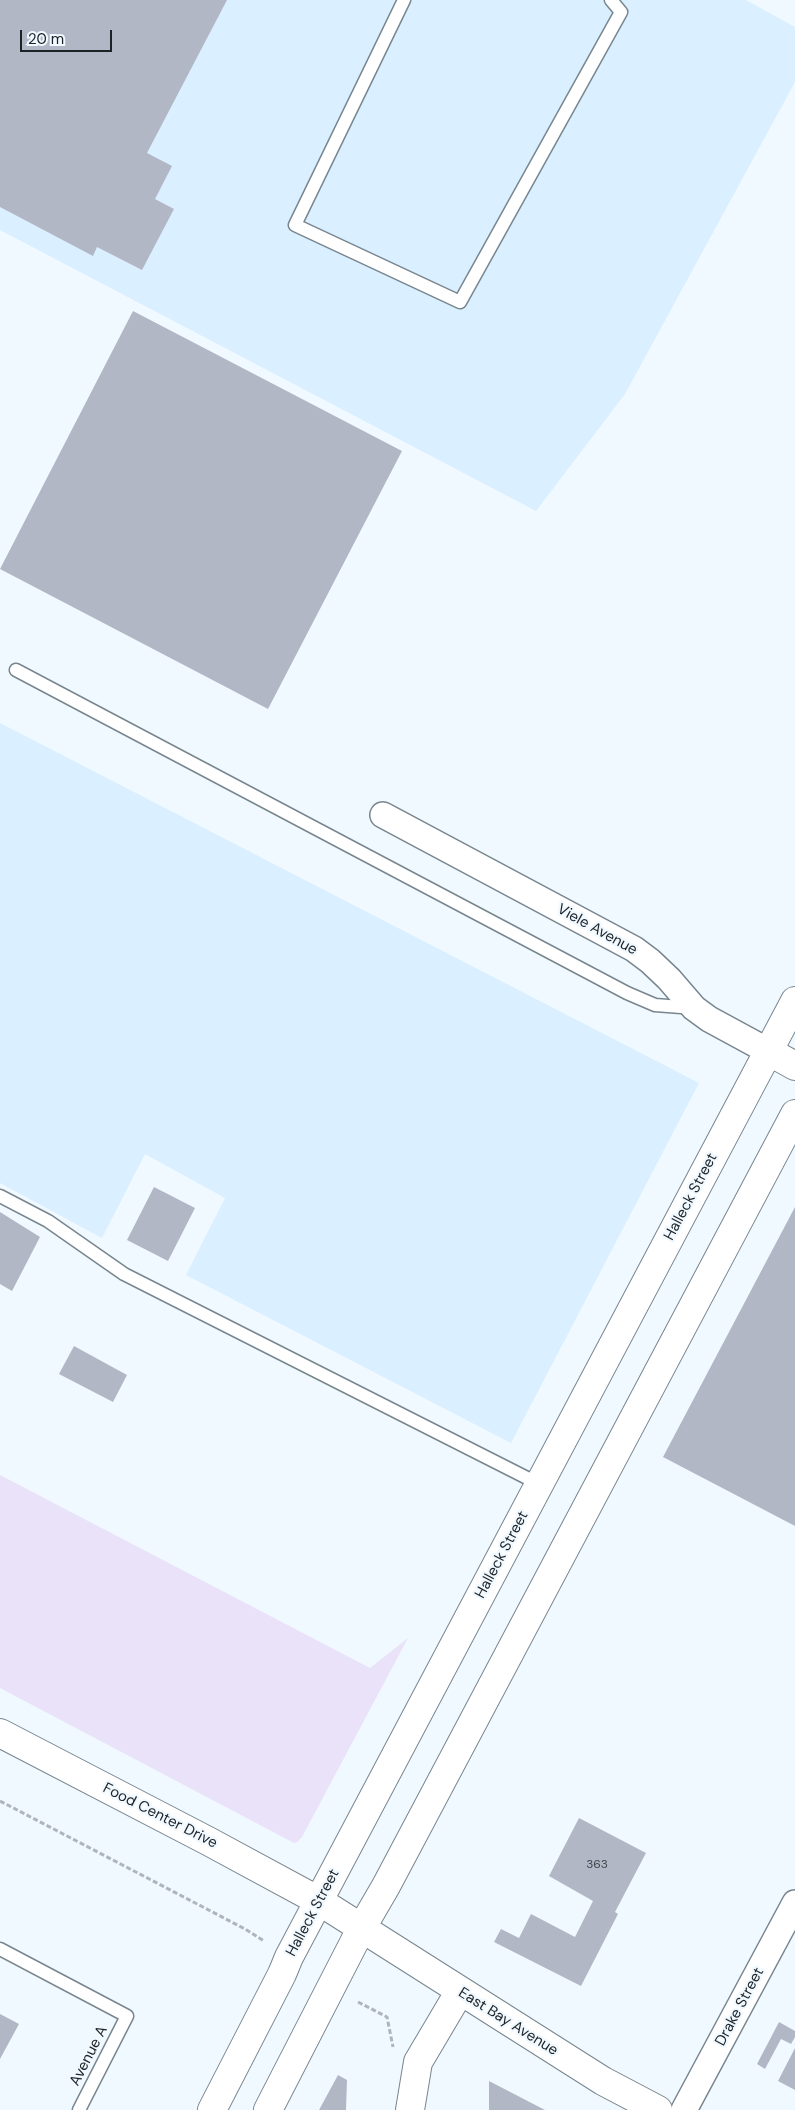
<!DOCTYPE html>
<style>
body{margin:0}
#map{position:relative;width:795px;height:2110px;overflow:hidden;background:#f0f9ff;font-family:"DM Sans",sans-serif}
canvas{display:block}
.scale{position:absolute;left:20px;top:30px;width:92px;height:22px;box-sizing:border-box;border:2px solid #1d2226;border-top:0;padding-left:6px;font-size:15px;line-height:18px;white-space:nowrap;color:#1d2226;-webkit-text-stroke:4px #f0f9ff;paint-order:stroke}
</style>
<div id="map">
<canvas width="795" height="2110"></canvas>
<div class="scale">20 m</div>
</div>
<script>
const context = document.querySelector('canvas').getContext('2d');
context.lineJoin = 'round';
function paint(path, color) { context.fillStyle = color; context.fill(path, 'evenodd'); }
const toPath = rows => new Path2D(rows.map(r => 'M' + r).join(''));
function stroke(path, color, width, dash) { context.strokeStyle = color; context.lineWidth = width; context.lineCap = dash ? 'butt' : 'round'; context.setLineDash(dash || []); context.stroke(path); }
function write(font, color, halo, rows, align = 'center') {
  context.font = font + ' "DM Sans",sans-serif'; context.lineWidth = 4.5; context.setLineDash([]); context.textBaseline = 'middle'; context.strokeStyle = halo; context.fillStyle = color; for (const [text, x, y, turn = 0] of rows) {
    context.save(); context.translate(x, y); context.rotate((+turn || 0) * Math.PI / 180); context.textAlign = isNaN(turn) ? turn : align; if (halo) context.strokeText(text, 0, 0); context.fillText(text, 0, 0); context.restore();
  }
}
const built = toPath([
 [0,0,746,0,795,27,795,82,625,394,536,511,0,230],
 [0,723,699,1083,511,1443,186,1275,225,1198,145,1154,102,1238,0,1183]
]);
const green = toPath([
 [0,1475,370,1668,408,1638,302,1837,297,1842,294,1843,0,1688]
]);
const building = toPath([
 [0,0,227,0,147,153,172,166,155,199,174,209,142,270,97,247,93,256,0,207],
 [133,311,402,451,268,709,0,569],
 [154,1187,195,1208,168,1261,127,1240],
 [795,1207,795,1526,663,1457],
 [0,1212,40,1237,12,1291,0,1284],
 [74,1346,127,1375,113,1402,59,1374],
 [579,1818,646,1853,615,1912,618,1914,581,1986,494,1942,501,1929,519,1938,531,1914,575,1937,593,1901,549,1876],
 [0,2014,19,2024,0,2059],
 [779,2022,795,2031,795,2037,791,2044,781,2039,765,2069,757,2064],
 [795,2048,795,2090,778,2081],
 [338,2075,347,2080,346,2110,319,2110],
 [489,2081,545,2110,489,2110]
]);
const path = toPath([
 [0,1801,245,1929,264,1941],
 [358,2002,387,2017,393,2047]
]);
const lane = toPath([
 [404,0,295,225,460,302,621,12,611,0],
 [16,670,627,993,655,1005,694,1008],
 [0,1196,48,1221,124,1274,539,1484],
 [0,1949,127,2016,79,2110]
]);
const street = toPath([
 [383,815,634,949,650,961,669,979,694,1008,709,1019,768,1051],
 [684,2110,795,1903]
]);
const secondary = toPath([
 [768,1051,795,1066],
 [0,1733,208,1841,319,1901,603,2081,658,2110],
 [212,2110,282,1974,289,1957,795,1001],
 [268,2110,361,1929,386,1886,795,1114],
 [410,2110,418,2062,460,1991]
]);
const numberNames = [
 ["363",597,1865]
];
const streetNames = [
 ["Viele Avenue",597,930,29],
 ["Halleck Street",691,1197,-62],
 ["Halleck Street",502,1555,-62],
 ["Food Center Drive",160,1816,27],
 ["Halleck Street",313,1913,-62],
 ["Drake Street",740,2007,-62],
 ["East Bay Avenue",508,2022,32],
 ["Avenue A",89,2056,-63]
];
paint(built, '#daefff');
paint(green, '#e9e2f9');
paint(building, '#b2b7c6');
stroke(lane, '#78868f', 15);
stroke(street, '#78868f', 28);
stroke(secondary, '#78868f', 30);
stroke(path, '#aeb6bc', 3, [5, 2.5]);
stroke(lane, '#fff', 12);
stroke(street, '#fff', 25);
stroke(secondary, '#fff', 28);
write('12px', '#42474e', null, numberNames);
write('15px', '#1d2226', '#f0f9ff', streetNames);
</script>
